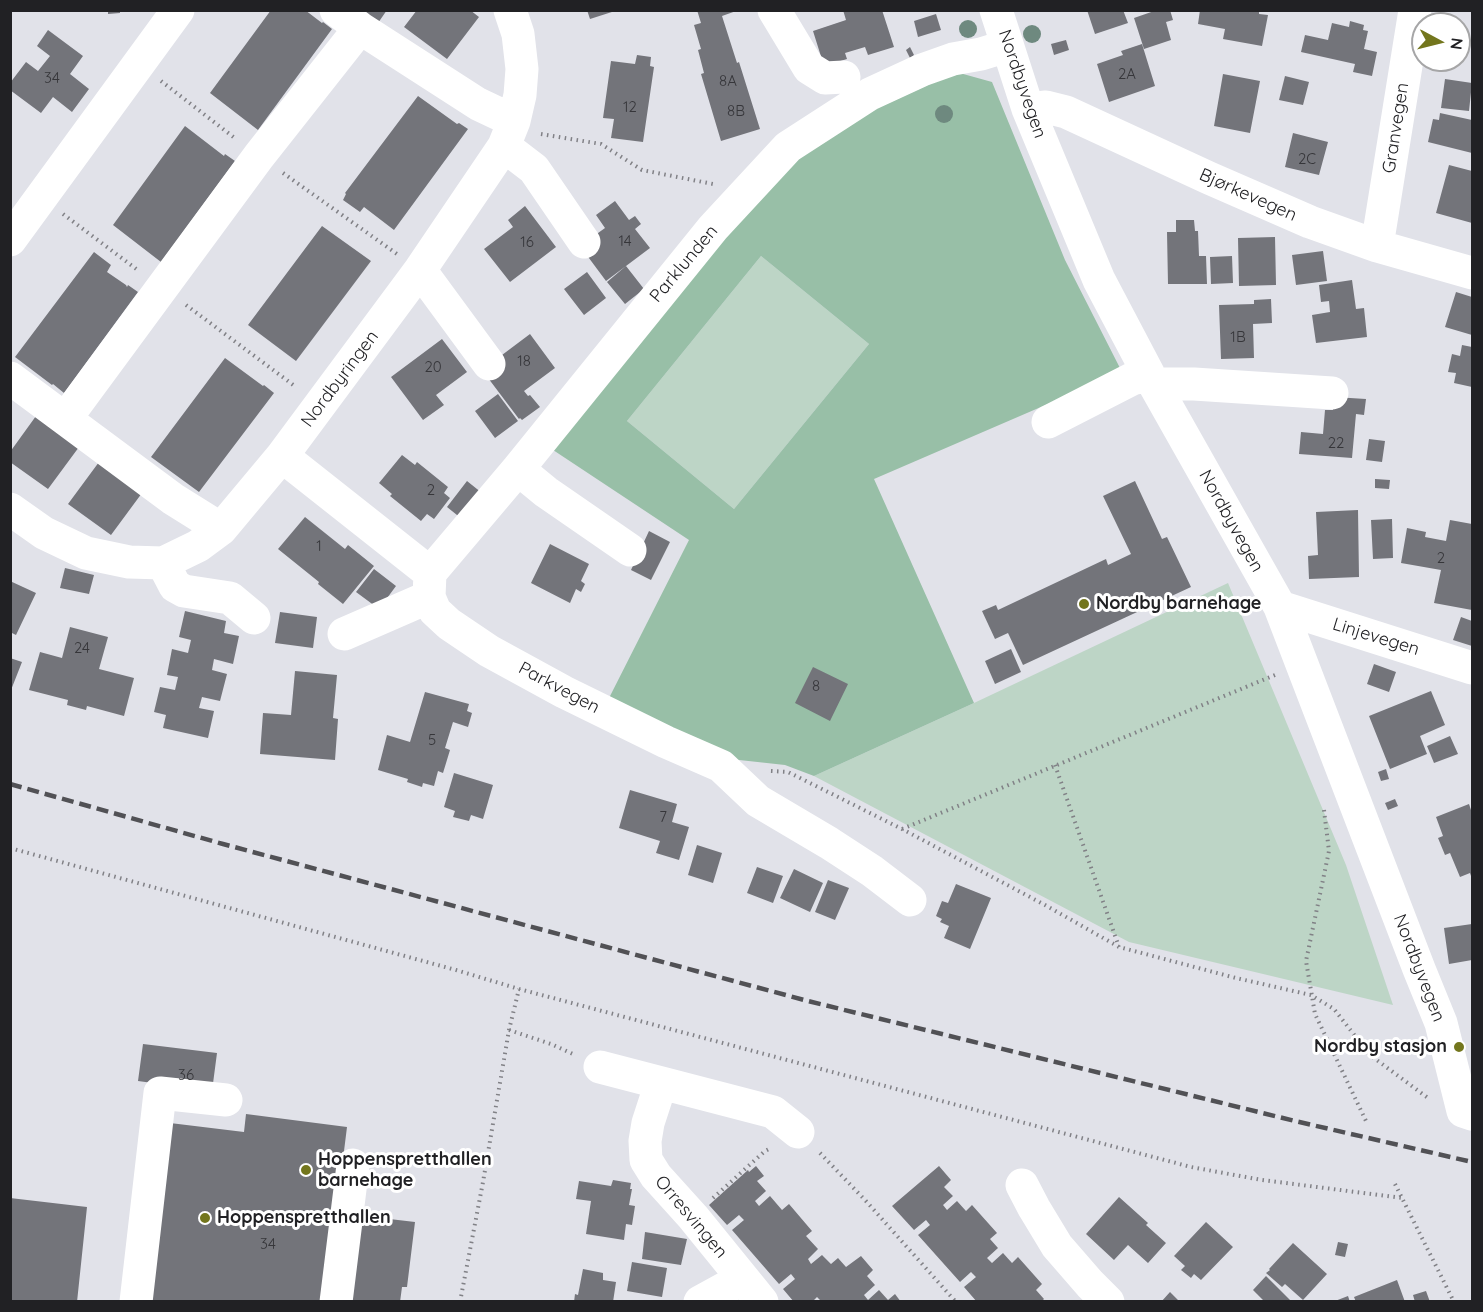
<!DOCTYPE html>
<meta charset="utf-8">
<style>
body{margin:0}
#map{position:relative;width:1483px;height:1312px;overflow:hidden;background:#e1e2e9;font-family:Quicksand,sans-serif}
canvas{display:block}
.frame{position:absolute;inset:0;border:12px solid #212124;pointer-events:none}
.north{position:absolute;left:1411px;top:12px;width:60px;height:60px;box-sizing:border-box;background:#fff;border:2px solid #a6a6a7;border-radius:50%;rotate:97deg;font-size:16px;font-weight:700;line-height:24px;text-align:center;color:#212124}
.north::after{content:'';display:block;margin:auto;width:21px;height:27px;background:#73761d;clip-path:polygon(50% 0,100% 100%,50% 72%,0 100%)}
</style>
<div id="map">
<canvas width="1483" height="1312"></canvas>
<div class="frame"></div>
<div class="north">N</div>
</div>
<script>
const context = document.querySelector('canvas').getContext('2d');
context.lineJoin = 'round';
function paint(path, color) { context.fillStyle = color; context.fill(path, 'evenodd'); }
const toPath = rows => new Path2D(rows.map(r => 'M' + r).join(''));
function stroke(path, color, width, dash) { context.strokeStyle = color; context.lineWidth = width; context.lineCap = dash ? 'butt' : 'round'; context.setLineDash(dash || []); context.stroke(path); }
function write(font, color, halo, rows, align = 'center') {
  context.font = font + ' Quicksand,sans-serif'; context.lineWidth = 6; context.setLineDash([]); context.textBaseline = 'middle'; context.strokeStyle = halo; context.fillStyle = color; for (const [text, x, y, turn = 0] of rows) {
    context.save(); context.translate(x, y); context.rotate((+turn || 0) * Math.PI / 180); context.textAlign = isNaN(turn) ? turn : align; if (halo) context.strokeText(text, 0, 0); context.fillText(text, 0, 0); context.restore();
  }
}
const green = toPath([
 [761,256,869,344,734,509,627,421],
 [1228,583,1346,865,1393,1005,1129,942,814,776,974,703]
]);
const forest = toPath([
 [956,72,992,82,1065,260,1122,372,874,479,974,703,814,776,785,765,721,758,606,704,689,540,547,446,636,331,823,133],
 [761,256,869,344,734,509,627,421]
]);
const building = toPath([
 [108,10,120,10,120,13,108,14],
 [271,10,305,10,322,23,323,22,332,29,258,130,210,93],
 [361,10,387,10,378,23],
 [417,10,470,10,479,17,447,59,404,27],
 [587,10,615,10,615,11,590,19],
 [697,10,739,10,722,16,737,63,739,62,760,129,721,141,701,74,704,73,698,50,701,49,694,25,701,23],
 [843,10,882,10,894,47,868,55,865,47,845,53,847,59,824,66,813,31,846,20],
 [1087,10,1123,10,1128,23,1095,34],
 [1157,10,1170,10,1173,20,1166,22,1171,40,1144,49,1134,18],
 [1200,10,1259,10,1259,14,1268,15,1262,46,1223,39,1225,29,1198,24],
 [936,14,941,30,918,37,914,21],
 [1350,21,1364,25,1363,30,1368,31,1364,49,1377,52,1372,76,1353,72,1355,64,1301,52,1305,35,1328,40,1332,23,1349,27],
 [48,30,83,56,70,74,89,89,72,112,53,97,41,113,10,90,10,83,26,62,38,71,50,56,37,46],
 [1066,40,1069,50,1054,55,1051,44],
 [1142,44,1155,86,1109,102,1097,64,1123,55,1121,51],
 [910,47,914,55,910,58,906,50],
 [637,55,651,57,650,66,654,67,643,142,611,138,614,119,603,118,611,61,635,64],
 [1223,74,1260,81,1250,133,1214,126],
 [1285,76,1309,82,1303,105,1279,100],
 [1445,79,1472,83,1469,111,1441,108],
 [418,96,457,124,459,123,468,129,394,230,364,207,360,212,343,200,346,194,345,193],
 [1440,113,1472,120,1472,153,1428,142,1433,119,1439,120],
 [185,126,224,156,225,154,235,161,161,262,113,225],
 [1293,133,1328,142,1319,175,1285,167],
 [1449,165,1472,171,1472,223,1436,213],
 [615,201,629,220,635,216,641,224,635,229,650,248,606,281,580,246,605,228,596,215],
 [525,206,556,247,510,282,484,249,513,227,508,220],
 [1176,220,1194,220,1195,231,1198,231,1199,256,1206,256,1207,284,1168,284,1167,232,1176,232],
 [322,226,371,261,296,361,248,325],
 [1275,237,1276,285,1239,286,1238,238],
 [1323,251,1327,281,1296,285,1292,255],
 [94,252,111,265,107,272,126,285,127,287,128,285,138,292,64,393,53,384,52,385,15,357],
 [1232,256,1233,283,1211,284,1210,257],
 [626,266,644,289,625,304,607,282],
 [587,272,606,298,584,315,564,289],
 [1352,280,1356,309,1364,308,1367,337,1316,343,1312,315,1330,312,1329,301,1321,302,1319,285],
 [1456,292,1472,297,1472,335,1445,327],
 [1271,299,1272,323,1253,324,1254,358,1221,359,1219,305,1254,304,1254,300],
 [530,334,555,368,524,391,528,396,530,395,540,407,522,420,520,418,519,419,482,370],
 [442,339,467,372,436,395,444,405,423,420,391,377],
 [1462,345,1472,347,1472,387,1454,383,1456,373,1448,372,1452,354,1460,356],
 [225,358,263,386,264,385,274,393,199,492,151,457],
 [498,394,518,421,495,438,475,411],
 [1334,397,1366,399,1364,415,1356,414,1352,458,1299,454,1301,432,1323,434,1325,410,1333,410],
 [36,416,79,447,48,489,10,462,10,452],
 [1369,439,1385,441,1382,462,1366,460],
 [402,455,415,465,417,462,448,487,444,493,450,498,434,519,427,514,421,521,390,496,392,494,379,483],
 [99,462,142,493,111,535,68,504],
 [1375,479,1390,480,1389,489,1375,488],
 [467,481,482,493,462,519,447,507],
 [1135,481,1162,539,1167,537,1191,587,1023,665,1008,633,995,639,982,611,996,605,998,610,1106,559,1108,565,1131,554,1103,496],
 [1358,510,1359,577,1309,579,1308,556,1318,555,1316,512],
 [305,517,345,549,348,545,374,566,343,604,318,584,319,582,278,549],
 [1392,519,1393,558,1373,559,1371,520],
 [1450,520,1472,524,1472,610,1434,603,1441,570,1401,563,1407,528,1426,532,1425,537,1446,541],
 [649,531,670,542,651,580,631,570],
 [550,544,589,564,581,581,585,584,581,592,576,589,570,603,531,583],
 [65,568,94,575,89,594,60,588],
 [374,569,396,586,379,609,356,592],
 [10,581,36,593,16,635,10,632],
 [185,611,226,621,224,633,239,636,233,664,214,659,212,670,227,674,220,701,202,697,199,708,214,711,208,738,163,728,166,715,154,712,160,687,175,690,178,677,167,675,172,649,188,653,191,640,179,637],
 [280,612,317,617,313,648,275,643],
 [1461,617,1472,621,1472,646,1453,640],
 [70,627,108,637,99,669,134,678,124,716,87,706,86,710,67,705,68,700,29,690,40,652,62,658],
 [1011,649,1021,672,995,684,985,661],
 [10,658,22,662,11,690,10,690],
 [1374,664,1396,672,1389,692,1367,684],
 [813,667,848,684,830,721,795,703],
 [295,671,337,675,333,718,338,719,335,760,260,754,263,713,291,715],
 [1431,691,1445,725,1420,736,1427,754,1390,769,1369,716],
 [425,692,469,704,467,711,472,713,468,727,453,722,445,748,450,750,443,773,438,771,434,786,423,783,422,787,407,782,408,779,378,770,387,735,410,742],
 [1450,736,1458,754,1434,763,1427,746],
 [1386,769,1389,779,1381,781,1378,772],
 [454,773,493,785,483,819,471,815,469,821,453,817,455,811,444,807],
 [630,790,677,804,672,822,689,827,679,860,656,853,660,841,619,828],
 [1395,799,1398,806,1388,810,1385,803],
 [1469,804,1472,813,1472,879,1470,873,1460,877,1450,853,1445,855,1438,838,1443,836,1436,817],
 [697,845,722,853,713,883,688,875],
 [757,867,783,876,773,903,747,893],
 [794,869,823,883,810,912,780,898],
 [828,880,849,888,835,920,815,912],
 [956,884,991,898,970,949,944,938,949,926,940,922,942,919,936,916,942,901,948,903],
 [1472,924,1472,960,1449,964,1444,928],
 [143,1044,217,1053,212,1091,138,1081],
 [246,1114,347,1127,335,1223,363,1226,364,1216,415,1222,407,1287,402,1287,400,1302,148,1302,170,1123,244,1132],
 [756,1166,764,1176,757,1181,766,1191,755,1201,759,1206,770,1196,782,1210,789,1204,812,1231,806,1236,818,1249,808,1259,811,1264,822,1255,831,1264,838,1258,846,1267,861,1256,873,1270,867,1276,875,1285,864,1295,868,1300,879,1290,888,1300,895,1294,901,1302,822,1302,817,1297,812,1302,794,1302,783,1289,795,1279,791,1274,779,1284,732,1230,744,1220,739,1215,727,1225,709,1205,748,1170,749,1172],
 [939,1166,951,1180,944,1187,953,1196,943,1205,947,1210,957,1201,966,1211,972,1205,997,1233,990,1239,998,1248,987,1258,992,1263,1003,1253,1012,1263,1018,1257,1042,1284,1036,1290,1044,1299,1041,1302,977,1302,964,1287,976,1277,971,1272,960,1282,918,1235,930,1225,926,1220,914,1230,892,1206],
 [613,1180,631,1183,630,1189,632,1189,629,1205,635,1206,632,1225,626,1224,624,1240,586,1234,591,1201,576,1199,579,1181,611,1186],
 [1119,1197,1148,1223,1146,1225,1166,1243,1148,1263,1128,1245,1114,1260,1086,1234],
 [10,1198,87,1207,77,1302,10,1302],
 [1206,1222,1233,1247,1201,1280,1194,1274,1191,1278,1181,1270,1185,1266,1174,1256],
 [645,1232,687,1239,681,1265,642,1259],
 [1338,1242,1348,1244,1345,1257,1335,1255],
 [1293,1243,1327,1274,1303,1300,1285,1284,1282,1287,1266,1273,1270,1270,1269,1269],
 [632,1262,667,1268,662,1297,627,1291],
 [583,1269,603,1273,603,1280,616,1282,613,1302,574,1302,575,1294,578,1295],
 [1266,1276,1292,1302,1265,1302,1253,1290],
 [1397,1280,1405,1302,1356,1302,1354,1297],
 [1426,1291,1430,1302,1415,1302,1413,1295],
 [1170,1292,1180,1302,1161,1302],
 [1348,1296,1350,1302,1335,1302,1335,1301]
]);
const path = toPath([
 [161,81,236,139],
 [541,134,601,144,642,170,713,184],
 [283,173,397,254],
 [63,214,139,271],
 [186,305,296,387],
 [1055,765,1119,947],
 [771,771,788,772,902,829,1045,905,1119,947,1236,978,1311,995,1334,1009,1370,1055,1428,1098],
 [1324,810,1329,851,1306,961,1315,1014,1366,1121],
 [902,829,1275,675],
 [10,848,456,970,519,989,1191,1167,1262,1180,1403,1198],
 [509,1030,551,1044,575,1055],
 [820,1153,865,1200,956,1302],
 [1395,1184,1454,1302],
 [713,1198,765,1151,771,1148],
 [460,1302,483,1182,509,1030,519,989]
]);
const minor = toPath([
 [336,10,360,28,478,104,514,121],
 [774,10,809,68,825,78,844,77],
 [996,10,1028,109,1099,280,1149,375,1280,607,1419,969,1441,1023,1463,1111,1472,1114],
 [1028,109,1046,107,1066,112,1209,178,1310,222,1377,246,1472,273],
 [504,146,534,169,584,242],
 [10,240,178,10],
 [1377,246,1415,10],
 [420,270,489,364],
 [10,378,173,499,221,529],
 [1154,384,1194,384,1332,393],
 [66,418,259,156,360,28],
 [1048,422,1132,379,1149,375],
 [282,456,430,573],
 [518,469,546,492,630,550],
 [10,509,44,533,86,553,129,562,163,563,198,546,221,529,282,456,420,270,504,146,514,121,520,95,522,69,518,34,510,10],
 [163,563,175,586,184,591,230,598,254,618],
 [430,573,518,469,713,228,788,147,870,94,922,70,953,59,981,54,1007,46],
 [430,573,429,597,435,611,449,624,489,651,564,692,666,742,721,766,758,801,829,843,872,871,910,900],
 [1280,607,1472,668],
 [344,634,429,597],
 [600,1067,773,1112,798,1132],
 [661,1083,648,1123,645,1141,646,1160,656,1176,693,1217,762,1302],
 [1022,1185,1034,1208,1057,1246,1090,1284,1108,1302],
 [136,1302,160,1093,226,1100],
 [336,1302,353,1165],
 [700,1302,742,1279]
]);
const rail = toPath([
 [10,784,223,844,808,1001,1295,1121,1472,1162]
]);
const trees = [
 [968,29],
 [1032,34],
 [944,114]
];
const markers = [
 [1084,604,6,"#73761d"],
 [1459,1047,6,"#73761d"],
 [306,1170,6,"#73761d"],
 [205,1218,6,"#73761d"]
];
const numberNames = [
 ["2A",1127,74],
 ["34",52,78],
 ["8A",728,81],
 ["12",630,107],
 ["8B",736,111],
 ["2C",1307,159],
 ["14",625,241],
 ["16",527,242],
 ["1B",1238,337],
 ["18",524,361],
 ["20",433,367],
 ["22",1336,443],
 ["2",431,490],
 ["1",319,546],
 ["2",1441,558],
 ["24",82,648],
 ["8",816,686],
 ["5",432,740],
 ["7",663,817],
 ["36",186,1075],
 ["34",268,1244]
];
const streetNames = [
 ["Nordbyvegen",1022,84,71],
 ["Granvegen",1396,128,-81],
 ["Bjørkevegen",1248,195,24],
 ["Parklunden",684,264,-50],
 ["Nordbyringen",340,379,-53],
 ["Nordbyvegen",1231,521,61],
 ["Linjevegen",1376,637,17],
 ["Parkvegen",559,688,28],
 ["Nordbyvegen",1419,968,69],
 ["Orresvingen",691,1217,50]
];
const poiNames = [
 ["Nordby barnehage",1096,604],
 ["Nordby stasjon",1447,1047,"right"],
 ["Hoppenspretthallen",318,1160],
 ["barnehage",318,1181],
 ["Hoppenspretthallen",217,1218]
];
paint(green, '#bdd5c6');
paint(forest, '#98bfa7');
paint(building, '#73747a');
stroke(path, '#818186', 4, [1.5, 4.5]);
stroke(minor, '#fff', 33);
stroke(rail, '#515155', 4.5, [12, 6]);
context.fillStyle = '#6e897f';
for (const [x, y] of trees) { context.beginPath(); context.arc(x, y, 9, 0, 2 * Math.PI); context.fill(); }
for (const [x, y, r, color] of markers) { const dot = new Path2D(); dot.arc(x, y, r, 0, 2 * Math.PI); context.fillStyle = color; context.fill(dot); stroke(dot, '#fff', 2); }
write('15px', '#36363a', null, numberNames);
write('18px', '#212124', '#fff', streetNames);
write('bold 18px', '#212124', '#fff', poiNames, 'left');
</script>
